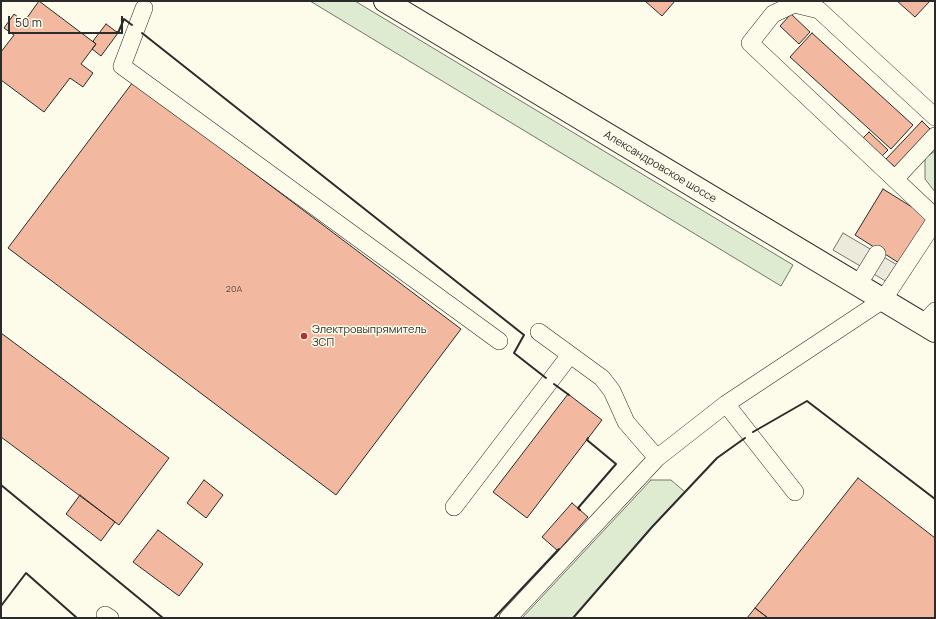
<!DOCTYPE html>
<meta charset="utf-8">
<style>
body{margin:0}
#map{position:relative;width:936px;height:619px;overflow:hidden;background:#fdfbea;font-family:Manrope,sans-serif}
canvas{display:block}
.frame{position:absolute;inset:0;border:2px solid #2b2b2b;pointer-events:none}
.scale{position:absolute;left:8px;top:16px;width:115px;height:18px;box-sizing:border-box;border:2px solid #2b2b2b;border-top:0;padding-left:5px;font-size:12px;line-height:14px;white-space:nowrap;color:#2b2b2b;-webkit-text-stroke:3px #fdfbea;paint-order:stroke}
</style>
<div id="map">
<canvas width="936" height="619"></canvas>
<div class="frame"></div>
<div class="scale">50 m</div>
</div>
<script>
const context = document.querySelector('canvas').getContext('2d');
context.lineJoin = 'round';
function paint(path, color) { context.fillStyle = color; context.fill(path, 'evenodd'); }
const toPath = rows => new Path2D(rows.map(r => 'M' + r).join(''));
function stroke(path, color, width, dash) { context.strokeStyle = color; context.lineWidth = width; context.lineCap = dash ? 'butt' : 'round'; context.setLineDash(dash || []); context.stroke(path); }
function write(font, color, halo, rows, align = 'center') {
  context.font = font + ' Manrope,sans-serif'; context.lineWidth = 3; context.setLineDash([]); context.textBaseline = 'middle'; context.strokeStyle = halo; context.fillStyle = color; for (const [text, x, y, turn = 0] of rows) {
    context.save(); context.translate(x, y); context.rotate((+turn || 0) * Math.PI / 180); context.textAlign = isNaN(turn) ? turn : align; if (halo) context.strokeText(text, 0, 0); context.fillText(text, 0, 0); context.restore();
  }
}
const green = toPath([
 [310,1,355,1,793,265,781,286,310,1],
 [935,151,935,192,925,179,925,158,935,151],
 [651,480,671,480,685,492,652,527,573,618,522,618,651,480]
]);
const parking = toPath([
 [843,233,899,266,889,283,833,250,843,233]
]);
const building = toPath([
 [39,1,96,44,81,64,93,73,83,87,70,78,44,112,1,80,1,52,14,35,4,28,14,14,24,22,39,1],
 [645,1,675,1,662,16,645,1],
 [897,1,930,1,915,17,897,1],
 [791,14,810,32,799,44,780,26,791,14],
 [106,24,118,33,101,56,92,49,96,44,93,41,106,24],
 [812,33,913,125,891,149,790,57,812,33],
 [133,82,461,329,336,495,8,248,133,82],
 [922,121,932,131,896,168,886,159,922,121],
 [869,132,888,150,882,156,863,138,869,132],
 [883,189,928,217,899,263,855,235,883,189],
 [1,333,169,458,119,525,1,437,1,333],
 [568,394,602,420,527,518,493,492,568,394],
 [858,478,935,538,935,618,768,618,755,608,858,478],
 [204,480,223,495,206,518,187,503,204,480],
 [80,495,115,522,101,541,66,514,80,495],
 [572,503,588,517,558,551,542,537,572,503],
 [158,530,203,564,179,596,133,562,158,530],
 [755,608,768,618,747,618,755,608]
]);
const minor = toPath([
 [144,8,122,66,499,341],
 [935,117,819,10,794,4,773,14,750,43,935,217],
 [895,179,935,136],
 [858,285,877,254],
 [923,324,935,311],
 [539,332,602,378,612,391,626,422,657,458],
 [726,404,795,492],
 [454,507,570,355],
 [105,615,110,618],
 [508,618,657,458,726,404,883,300,935,221]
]);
const major = toPath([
 [385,1,935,331]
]);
const wall = toPath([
 [117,32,118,33,124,19,132,25],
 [142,33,524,335,514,353,546,378],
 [554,384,569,395],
 [753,432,807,401,935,499],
 [1,485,163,618],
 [580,510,578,508,616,464,587,440,588,438],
 [1,606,26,573,77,618],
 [494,618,559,549],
 [573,618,652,527,717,458,745,438]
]);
const markers = [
 [304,336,4,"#c62828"]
];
const numberNames = [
 ["20А",234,289]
];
const streetNames = [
 ["Александровское шоссе",660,167,31]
];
const poiNames = [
 ["Электровыпрямитель",312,330],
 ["ЗСП",312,343]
];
paint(green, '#deebd1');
stroke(green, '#74746e', 1);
paint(parking, '#eceadb');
stroke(parking, '#74746e', 1);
paint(building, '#f2b8a0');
stroke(building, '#2b2b2b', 1);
stroke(minor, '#2b2b2b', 18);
stroke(major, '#2b2b2b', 24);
stroke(minor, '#fdfbea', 17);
stroke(major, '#fdfbea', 22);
stroke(wall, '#2b2b2b', 2);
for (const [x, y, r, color] of markers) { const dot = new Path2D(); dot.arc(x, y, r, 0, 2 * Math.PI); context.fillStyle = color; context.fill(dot); stroke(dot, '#fdfbea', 1.5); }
write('9px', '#5d4e48', null, numberNames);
write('11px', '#2b2b2b', '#fdfbea', streetNames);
write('11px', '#2b2b2b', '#fdfbea', poiNames, 'left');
</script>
